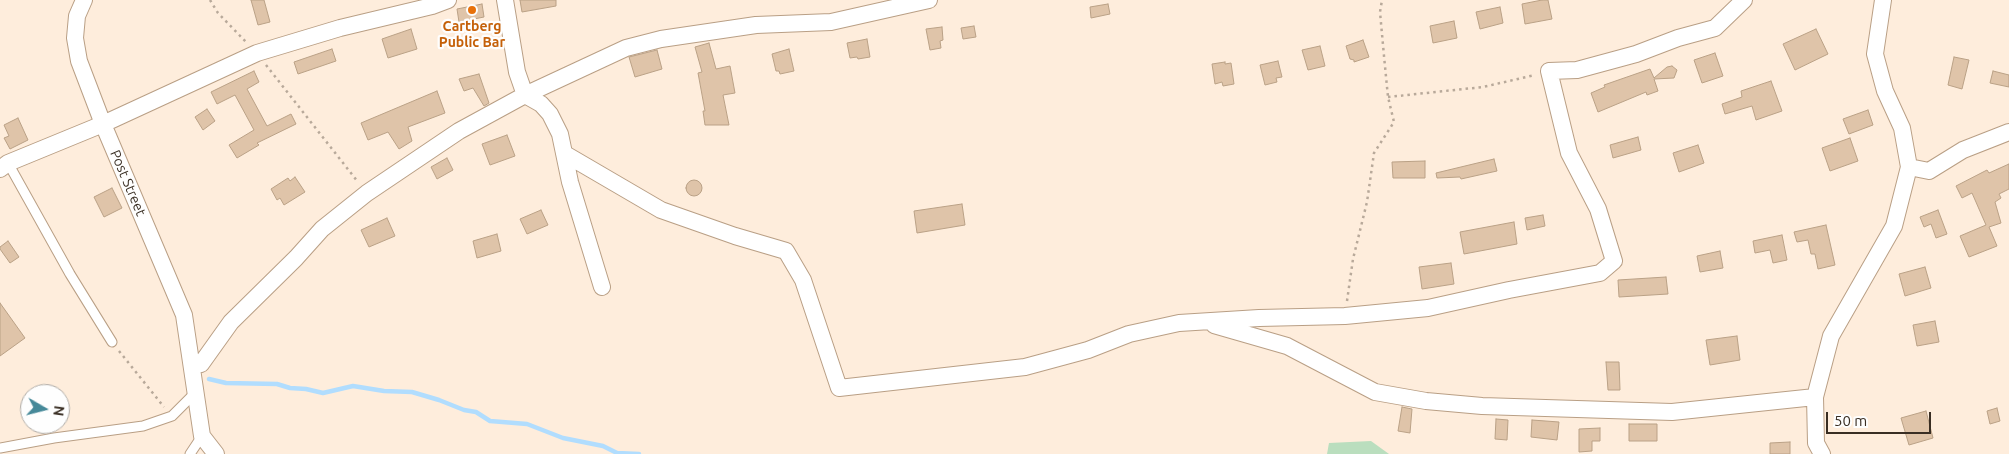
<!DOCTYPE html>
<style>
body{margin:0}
#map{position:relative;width:2009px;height:454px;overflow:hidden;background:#feeddc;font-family:Ubuntu,sans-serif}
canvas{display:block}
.north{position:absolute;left:20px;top:384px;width:50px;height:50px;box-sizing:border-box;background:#fefefe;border:1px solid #afaba6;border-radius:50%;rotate:98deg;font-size:14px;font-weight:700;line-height:20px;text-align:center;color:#392e23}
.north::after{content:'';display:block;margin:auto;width:18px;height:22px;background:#468999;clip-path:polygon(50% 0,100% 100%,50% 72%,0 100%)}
.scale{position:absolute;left:1826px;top:412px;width:105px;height:22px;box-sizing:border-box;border:2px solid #392e23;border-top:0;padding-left:6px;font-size:15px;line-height:18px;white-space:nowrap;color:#392e23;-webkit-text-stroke:4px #fefefe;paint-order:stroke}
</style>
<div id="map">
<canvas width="2009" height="454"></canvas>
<div class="north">N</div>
<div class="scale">50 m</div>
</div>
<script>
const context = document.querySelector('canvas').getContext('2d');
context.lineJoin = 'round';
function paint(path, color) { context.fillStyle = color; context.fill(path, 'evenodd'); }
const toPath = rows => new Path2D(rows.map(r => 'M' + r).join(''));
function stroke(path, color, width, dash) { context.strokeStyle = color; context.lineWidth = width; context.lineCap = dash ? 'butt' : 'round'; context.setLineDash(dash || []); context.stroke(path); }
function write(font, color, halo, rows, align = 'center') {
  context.font = font + ' Ubuntu,sans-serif'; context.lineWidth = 4.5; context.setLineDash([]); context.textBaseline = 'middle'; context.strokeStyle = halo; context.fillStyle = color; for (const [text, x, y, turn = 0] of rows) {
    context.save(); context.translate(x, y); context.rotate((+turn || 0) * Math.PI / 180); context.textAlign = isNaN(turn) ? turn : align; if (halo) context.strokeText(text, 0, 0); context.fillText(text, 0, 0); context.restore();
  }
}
const green = toPath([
 [1371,441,1389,454,1327,454,1329,443]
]);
const stream = toPath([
 [209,379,226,383,277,384,290,388,306,389,323,393,353,386,384,391,412,392,439,400,464,410,476,412,490,421,527,424,563,438,603,446,617,453,639,454]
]);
const building = toPath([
 [251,0,264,0,270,22,258,25,251,0],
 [520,0,556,0,556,6,522,12,520,0],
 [1542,0,1548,0,1552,19,1525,24,1522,4,1542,0],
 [482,4,484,17,459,22,457,9,482,4],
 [1108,4,1110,14,1091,18,1090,7,1108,4],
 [1500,7,1503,23,1480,29,1476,12,1500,7],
 [1454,21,1457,38,1433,43,1430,26,1454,21],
 [974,26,976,37,963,39,961,28,974,26],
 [942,27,943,40,940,41,941,48,930,50,926,29,942,27],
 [411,29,417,49,388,58,382,39,411,29],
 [1816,29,1828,54,1795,70,1783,44,1816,29],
 [867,39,870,57,858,59,857,57,850,58,847,43,867,39],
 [1363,40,1369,57,1354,62,1354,60,1350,59,1346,46,1363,40],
 [709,43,716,69,730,66,735,93,723,95,729,125,705,125,703,111,705,111,698,73,702,72,695,47,709,43],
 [1320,46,1325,66,1308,70,1302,50,1320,46],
 [332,49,336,61,298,74,294,62,332,49],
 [789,49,794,71,780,74,779,71,776,71,772,54,789,49],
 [657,50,662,69,635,77,629,57,657,50],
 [1715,53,1723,76,1702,83,1694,60,1715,53],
 [1954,57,1969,60,1962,89,1948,85,1954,57],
 [1278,61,1282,77,1276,78,1277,82,1265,85,1260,65,1278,61],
 [1225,62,1225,64,1231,63,1234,84,1223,86,1222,82,1215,84,1212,64,1225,62],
 [1672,66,1677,70,1674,78,1654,79,1658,91,1647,95,1646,92,1598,112,1591,93,1605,87,1604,85,1650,69,1654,78,1667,67,1672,66],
 [254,71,259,82,247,89,267,126,291,114,296,124,257,143,259,145,237,158,229,145,254,130,235,95,217,104,211,92,254,71],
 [1993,71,2009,75,2009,87,1990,83,1993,71],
 [479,74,489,103,484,106,473,88,464,91,459,79,479,74],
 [1771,81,1782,111,1756,120,1752,106,1725,114,1722,104,1742,97,1741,91,1771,81],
 [437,91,445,113,408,127,412,141,399,149,388,132,368,140,361,123,437,91],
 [207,109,215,121,203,130,195,117,207,109],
 [1868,110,1873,125,1849,134,1843,119,1868,110],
 [18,118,28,140,10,149,4,138,9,136,4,125,18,118],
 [507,135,515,156,490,165,482,144,507,135],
 [1638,137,1641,150,1613,158,1610,145,1638,137],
 [1850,138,1858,161,1830,171,1822,148,1850,138],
 [1698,145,1704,163,1679,172,1673,153,1698,145],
 [447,158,453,170,437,179,431,167,447,158],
 [1494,159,1497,171,1461,179,1460,177,1437,178,1436,173,1494,159],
 [1425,161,1425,178,1393,178,1392,162,1425,161],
 [2009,164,2009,189,1999,194,2001,198,1995,202,2001,223,1989,227,1997,246,1969,257,1960,236,1986,225,1972,193,1962,198,1956,186,1987,170,1989,173,2009,164],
 [295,177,305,192,284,205,280,198,277,200,271,189,288,178,290,181,295,177],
 '686 188a8 8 0 1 1 16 0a8 8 0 1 1-16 0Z',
 [112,188,122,208,104,217,94,197,112,188],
 [962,204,965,225,917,233,914,211,962,204],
 [541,210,548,225,527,234,520,219,541,210],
 [1938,210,1947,234,1936,238,1931,224,1924,227,1920,217,1938,210],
 [1543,215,1545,226,1527,230,1525,218,1543,215],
 [387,218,395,236,369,247,361,230,387,218],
 [1514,222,1517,244,1464,254,1460,232,1514,222],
 [1826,225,1835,265,1818,269,1815,254,1811,254,1808,240,1797,242,1794,232,1826,225],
 [497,234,501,251,477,258,473,241,497,234],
 [1782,235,1787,260,1773,263,1770,250,1755,253,1753,241,1782,235],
 [8,241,19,257,10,263,0,249,0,247,8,241],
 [1720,251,1723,268,1700,272,1697,256,1720,251],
 [1451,263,1454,284,1422,289,1419,267,1451,263],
 [1925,267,1931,288,1905,296,1899,274,1925,267],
 [1666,277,1668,294,1619,297,1618,280,1666,277],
 [0,303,25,338,0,356,0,303],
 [1935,321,1939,342,1917,346,1913,325,1935,321],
 [1737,336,1740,360,1710,365,1706,340,1737,336],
 [1606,362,1619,362,1620,390,1608,390,1606,362],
 [1402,407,1412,409,1410,433,1398,431,1402,407],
 [1997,408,2000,421,1990,424,1987,411,1997,408],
 [1926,411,1933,438,1909,445,1901,418,1926,411],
 [1496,419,1508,420,1507,440,1495,439,1496,419],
 [1532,420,1559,422,1557,440,1531,437,1532,420],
 [1629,424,1657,424,1657,441,1629,441,1629,424],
 [1600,428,1600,441,1592,441,1592,451,1579,452,1579,429,1600,428],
 [1790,442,1790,454,1770,454,1770,443,1790,442]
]);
const path = toPath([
 [210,0,218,13,246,42],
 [266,65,358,182],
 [1388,97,1483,87,1535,75],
 [1347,301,1353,259,1367,202,1374,153,1394,122,1388,97,1384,56,1380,12,1382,0],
 [119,351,164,407]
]);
const service = toPath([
 [8,163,70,274,112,342],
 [0,448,54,438,143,426,172,416,195,393],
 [190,454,202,436]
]);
const minor = toPath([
 [84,0,77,16,75,38,79,61,103,124,184,315,202,436,216,454],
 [505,0,517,72,525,95,541,104,550,114,560,134,570,182,602,287],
 [565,154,661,210,735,236,786,251,803,280,839,388,1025,367,1088,350,1129,334,1179,323,1259,318,1345,316,1428,308,1509,290,1600,273,1614,261,1598,209,1569,153,1549,71,1577,70,1636,54,1678,38,1715,28,1744,0],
 [1909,167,1929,171,1963,150,2009,132],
 [0,169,8,163,103,124,257,53,340,28,432,6,448,0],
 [1214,325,1287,346,1375,392,1426,401,1482,406,1672,412,1815,397],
 [193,366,201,364,231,322,296,258,322,229,367,193,459,131,525,95,626,48,661,39,756,25,831,22,929,0],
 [1822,454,1816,443,1815,397,1831,336,1894,226,1909,167,1902,128,1885,91,1875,54,1883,0]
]);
const markers = [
 [472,10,5,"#e8710a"]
];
const foodNames = [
 ["Cartberg",472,26],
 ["Public Bar",472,42]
];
const streetNames = [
 ["Post Street",128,183,67]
];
paint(green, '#badebe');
stroke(stream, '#b1ddfe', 4.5);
paint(building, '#dfc4a9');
stroke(building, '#baa186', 1);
stroke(service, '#b99f85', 11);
stroke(minor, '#b99f85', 18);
stroke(path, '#b8a99a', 2.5, [2.5, 4]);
stroke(service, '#fff', 9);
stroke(minor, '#fff', 16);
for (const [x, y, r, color] of markers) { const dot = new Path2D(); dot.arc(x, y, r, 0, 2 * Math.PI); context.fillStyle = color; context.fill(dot); stroke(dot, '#fefefe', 2); }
write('bold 14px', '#c56008', '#fefefe', foodNames);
write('14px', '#392e23', '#fefefe', streetNames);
</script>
